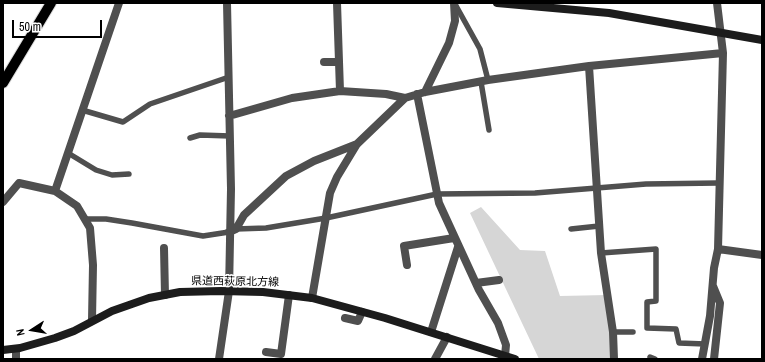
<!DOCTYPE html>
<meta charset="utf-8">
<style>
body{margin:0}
#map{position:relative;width:765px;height:362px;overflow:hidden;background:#fff;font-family:"Archivo Narrow",sans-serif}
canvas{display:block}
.frame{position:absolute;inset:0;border:4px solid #000;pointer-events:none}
.north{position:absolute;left:12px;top:310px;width:40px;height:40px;-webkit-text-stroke:3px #fff;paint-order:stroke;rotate:258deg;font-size:11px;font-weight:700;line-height:16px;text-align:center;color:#000}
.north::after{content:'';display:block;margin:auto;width:14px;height:18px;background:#000;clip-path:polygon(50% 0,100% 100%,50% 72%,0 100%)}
.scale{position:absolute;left:12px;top:20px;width:90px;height:18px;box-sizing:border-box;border:2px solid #000;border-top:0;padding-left:5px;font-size:12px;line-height:14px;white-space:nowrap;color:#000;-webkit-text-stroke:3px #fff;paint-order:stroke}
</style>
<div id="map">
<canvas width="765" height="362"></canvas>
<div class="frame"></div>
<div class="north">N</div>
<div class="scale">50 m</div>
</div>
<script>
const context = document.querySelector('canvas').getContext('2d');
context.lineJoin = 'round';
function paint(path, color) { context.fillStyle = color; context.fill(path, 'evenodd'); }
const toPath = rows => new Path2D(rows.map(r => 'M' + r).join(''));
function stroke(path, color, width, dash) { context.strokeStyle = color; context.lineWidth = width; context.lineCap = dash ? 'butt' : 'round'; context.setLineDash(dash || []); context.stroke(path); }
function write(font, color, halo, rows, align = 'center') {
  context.font = font + ' "Archivo Narrow","Noto Sans JP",sans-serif'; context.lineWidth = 3; context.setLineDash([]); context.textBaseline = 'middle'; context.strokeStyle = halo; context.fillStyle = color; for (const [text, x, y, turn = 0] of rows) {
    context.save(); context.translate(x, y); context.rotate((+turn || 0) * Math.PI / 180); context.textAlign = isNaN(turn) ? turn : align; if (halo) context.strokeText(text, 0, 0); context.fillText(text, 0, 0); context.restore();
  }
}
const green = toPath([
 [481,207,520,250,545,251,560,296,607,295,613,359,539,359,470,213]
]);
const lane = toPath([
 [455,4,480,49,488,80],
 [481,82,489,130],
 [82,110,123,122,150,104,229,77],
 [190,138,200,135,230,136],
 [68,153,96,170,112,175,129,174],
 [85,219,106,219,132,223,203,236,229,232],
 [236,229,266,228,326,218,437,194,535,193,646,184,718,183],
 [571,229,599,226],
 [601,253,656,249,656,301,647,302,647,328,676,329,679,343,705,344],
 [613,332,633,332],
 [650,357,655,359]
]);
const street = toPath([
 [337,3,340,91],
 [324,62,339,62],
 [589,66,601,253,613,332,614,359],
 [425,92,449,43,455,21,454,3],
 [417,94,439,203,479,290,498,323,506,345,505,356],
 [229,116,292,98,340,91,386,94,405,98],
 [55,191,119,3],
 [3,202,19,183,55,191,77,206,90,228,93,265,92,320],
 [229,232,236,229,244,215,286,176,314,161,357,144],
 [164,248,165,295],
 [718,249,762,255],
 [407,265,404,246,454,238],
 [476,283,499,280],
 [713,286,720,303,714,359],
 [312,298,330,193,337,177,357,144,405,98,425,92,488,80,589,66,723,53],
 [345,318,358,321,362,312],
 [431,332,458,247],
 [16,349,16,359],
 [266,352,281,354,289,295],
 [219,359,229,291,231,189,227,3],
 [435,359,447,337],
 [702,359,710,316,714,268,718,249,723,53,717,3]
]);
const secondary = toPath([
 [497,3,609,13,762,40],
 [3,350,20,348,55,338,74,331,112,311,149,298,180,292,221,291,263,292,312,298,385,318,515,359]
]);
const primary = toPath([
 [3,83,51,3]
]);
const streetNames = [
 ["県道西萩原北方線",235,282,1]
];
paint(green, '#d6d6d6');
stroke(primary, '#dbdbdb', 12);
stroke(lane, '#4f4f4f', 5.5);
stroke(street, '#4f4f4f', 8);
stroke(secondary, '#1c1c1c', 8);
stroke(primary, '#000', 10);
write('11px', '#000', '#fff', streetNames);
</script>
